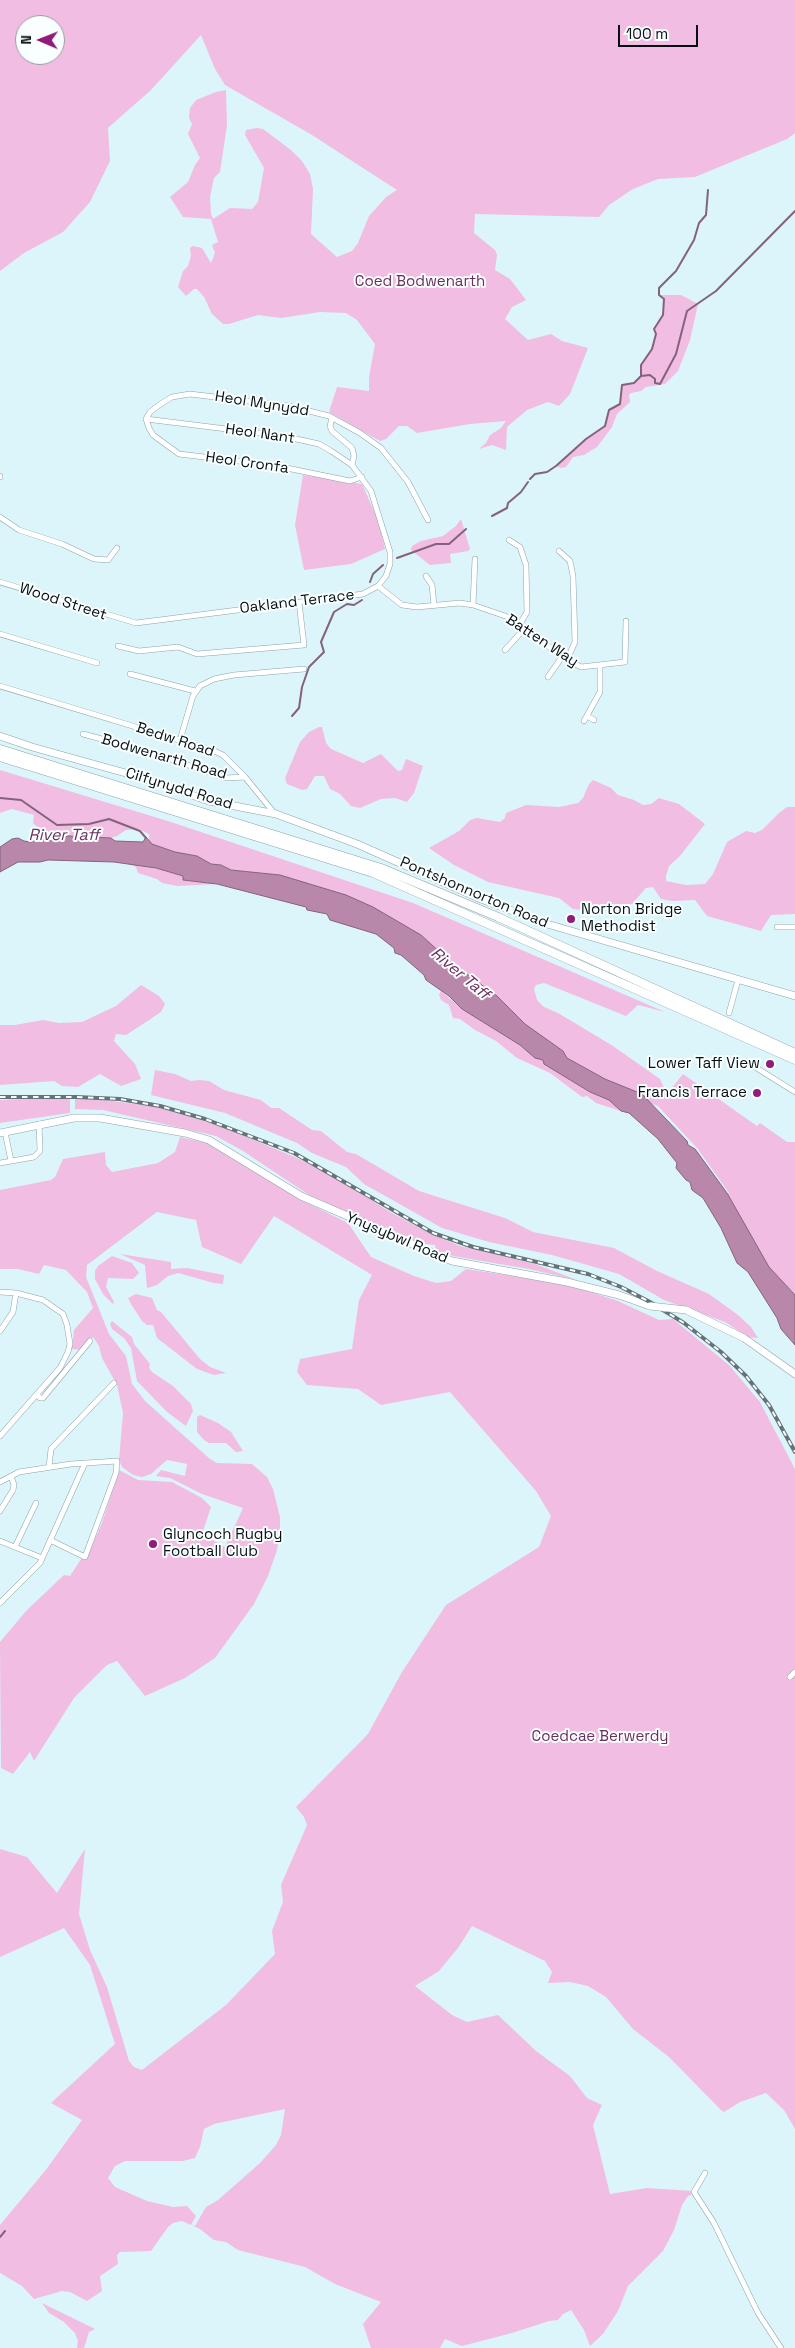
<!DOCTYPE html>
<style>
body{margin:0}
#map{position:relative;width:795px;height:2348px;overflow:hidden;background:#dcf5fb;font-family:"Space Grotesk",sans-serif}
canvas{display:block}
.north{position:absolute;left:15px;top:15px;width:50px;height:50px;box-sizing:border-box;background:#f9feff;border:1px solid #989ea0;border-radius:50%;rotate:271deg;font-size:14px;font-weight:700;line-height:20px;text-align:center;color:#070f11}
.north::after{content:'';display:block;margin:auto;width:18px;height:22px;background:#901b7a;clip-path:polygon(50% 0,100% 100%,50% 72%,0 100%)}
.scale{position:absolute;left:618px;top:25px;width:80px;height:22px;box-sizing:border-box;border:2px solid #070f11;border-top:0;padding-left:6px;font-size:15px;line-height:18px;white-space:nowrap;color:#070f11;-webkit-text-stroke:4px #f9feff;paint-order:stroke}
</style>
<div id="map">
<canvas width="795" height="2348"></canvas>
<div class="north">N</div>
<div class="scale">100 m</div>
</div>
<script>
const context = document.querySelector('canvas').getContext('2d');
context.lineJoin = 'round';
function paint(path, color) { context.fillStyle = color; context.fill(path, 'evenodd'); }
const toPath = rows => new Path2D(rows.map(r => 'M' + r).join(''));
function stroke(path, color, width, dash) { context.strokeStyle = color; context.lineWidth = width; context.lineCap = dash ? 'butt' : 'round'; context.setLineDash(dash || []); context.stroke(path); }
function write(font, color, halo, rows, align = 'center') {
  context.font = font + ' "Space Grotesk",sans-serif'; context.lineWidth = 4; context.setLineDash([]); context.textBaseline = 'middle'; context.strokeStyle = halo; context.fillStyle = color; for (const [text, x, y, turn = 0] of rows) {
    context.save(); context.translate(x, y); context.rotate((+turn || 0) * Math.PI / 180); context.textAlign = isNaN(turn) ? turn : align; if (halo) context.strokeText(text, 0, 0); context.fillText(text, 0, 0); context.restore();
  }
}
const green = toPath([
 [0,0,795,0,795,133,787,139,695,177,658,179,633,189,609,205,599,217,475,214,474,233,495,250,497,255,495,270,510,279,526,300,512,307,505,319,528,340,551,334,562,341,588,348,570,394,559,406,548,402,527,410,507,427,506,450,492,445,479,449,486,443,490,435,501,428,506,421,470,424,417,433,407,426,399,426,386,439,380,441,329,412,337,387,369,391,369,377,375,344,357,320,346,313,320,312,281,318,258,315,229,324,223,324,212,314,204,297,197,289,194,289,186,296,178,287,183,271,188,266,191,256,190,248,193,246,202,248,211,263,215,253,212,245,218,242,211,219,183,217,170,197,188,182,195,165,200,158,188,134,192,124,189,118,190,108,196,100,216,92,226,90,227,125,220,172,214,178,210,197,211,214,213,219,230,208,252,209,258,202,264,168,245,135,246,130,257,128,263,129,291,150,302,161,310,174,313,189,311,234,337,257,352,251,358,243,369,216,386,197,397,190,312,135,225,85,215,69,201,35,151,90,108,128,110,161,90,202,63,232,24,253,0,271],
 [25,25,55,25,55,55,25,55],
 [659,295,681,295,698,304,690,340,678,371,665,384,646,387,641,391,631,393,629,395,630,402,617,414,612,427,597,447,584,455,573,457,566,467,561,468,556,466,586,439,605,426,609,410,620,404,622,385,634,383,641,376,641,365,652,349,656,334,654,329,663,315,664,299],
 [303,475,362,484,378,520,385,549,351,564,304,570,295,525],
 [461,519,470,549,468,551,450,554,451,563,430,565,411,550,412,546,421,541,443,536,456,526],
 [319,727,322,727,326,743,331,749,363,763,381,754,398,771,402,770,406,759,423,766,414,793,407,802,395,798,381,799,360,808,351,806,340,794,330,789,324,776,315,776,307,789,302,790,287,784,285,778,300,742,309,732],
 [0,770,171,822,413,903,665,1012,638,1005,626,1016,544,983,536,985,534,989,537,1000,544,1007,558,1013,613,1046,660,1079,667,1094,683,1074,757,1126,760,1123,787,1142,795,1142,795,1295,769,1267,743,1224,727,1193,729,1193,697,1148,658,1106,647,1102,642,1094,605,1079,567,1058,563,1051,525,1024,497,996,454,965,421,935,373,907,308,883,301,883,280,875,231,870,221,865,211,864,197,856,175,852,152,844,149,841,149,834,139,829,126,830,117,836,111,838,68,836,64,831,43,832,33,823,34,815,12,809,0,813],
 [593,780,611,788,618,795,634,800,643,805,651,804,659,798,679,804,705,824,680,856,669,866,666,876,666,881,686,885,705,884,713,874,727,842,746,831,755,833,762,830,779,813,787,807,795,807,795,914,771,915,761,931,707,916,695,900,672,901,661,899,653,887,646,888,632,904,585,905,581,910,573,909,559,898,488,882,454,865,429,848,459,831,470,820,477,818,500,822,505,818,506,813,526,805,559,807,578,803,583,798,589,784],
 [127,863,156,868,183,876,183,880,217,884,177,886,162,883,157,879,138,873,136,867],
 [141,985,159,996,165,1004,161,1012,140,1026,126,1035,116,1034,114,1041,135,1064,141,1079,121,1086,100,1074,78,1087,62,1086,54,1081,0,1085,0,1025,15,1025,43,1020,59,1023,82,1022,116,1006],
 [441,991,462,1009,520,1045,535,1058,543,1060,562,1075,590,1092,609,1100,621,1111,596,1103,587,1096,582,1097,550,1073,517,1058,496,1041,475,1030,460,1019,453,1018,449,1005,441,1000,439,995],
 [155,1070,175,1074,191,1081,199,1080,209,1081,224,1090,261,1100,271,1108,279,1108,312,1130,321,1131,347,1152,356,1154,419,1191,505,1218,533,1232,614,1248,657,1271,709,1294,738,1315,751,1327,758,1338,748,1337,725,1322,664,1300,619,1274,552,1255,489,1242,442,1228,364,1184,346,1167,312,1153,297,1143,225,1113,151,1095],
 [43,1098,70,1099,70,1113,0,1123,0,1100],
 [75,1099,104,1100,153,1106,217,1125,295,1157,334,1177,392,1213,431,1234,460,1246,535,1264,577,1280,529,1269,453,1256,436,1250,435,1245,424,1244,404,1237,309,1195,243,1151,216,1136,103,1110,75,1109],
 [180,1137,207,1143,245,1163,299,1199,348,1223,371,1257,414,1276,436,1283,451,1281,466,1269,566,1284,618,1301,659,1320,673,1319,729,1365,760,1402,795,1469,795,2129,784,2110,766,2093,740,2102,724,2112,721,2110,669,2057,633,2029,606,1997,588,1986,570,1982,548,1983,552,1972,545,1961,472,1926,458,1948,439,1971,415,1986,452,2015,467,2022,498,2015,536,2051,570,2076,587,2098,602,2105,593,2125,610,2194,647,2188,692,2191,691,2195,688,2196,682,2205,674,2230,663,2251,628,2286,618,2311,603,2334,590,2346,584,2330,571,2310,563,2314,558,2320,549,2321,512,2333,462,2346,445,2339,440,2348,371,2348,363,2324,381,2302,335,2284,305,2267,238,2250,226,2242,214,2240,200,2229,182,2221,173,2223,168,2227,151,2251,120,2252,117,2255,118,2264,100,2276,102,2291,87,2301,70,2292,62,2291,34,2299,22,2286,0,2273,0,2225,45,2171,82,2120,51,2103,115,2044,90,1965,64,1928,0,1957,0,1849,27,1857,57,1893,85,1849,79,1914,90,1950,107,1987,129,2061,134,2067,142,2070,226,2005,275,1954,272,1931,283,1902,281,1885,307,1825,304,1817,296,1807,368,1734,402,1672,446,1605,539,1547,551,1516,536,1491,450,1392,381,1405,358,1389,307,1385,297,1372,300,1359,352,1349,359,1300,372,1275,274,1216,241,1264,202,1247,196,1220,157,1212,87,1265,86,1277,109,1334,126,1356,132,1384,145,1401,210,1459,217,1463,252,1464,267,1477,273,1489,280,1517,280,1531,277,1550,268,1576,254,1604,215,1658,185,1678,145,1696,117,1661,107,1665,74,1698,34,1761,30,1752,13,1774,1,1768,0,1642,26,1611,64,1575,70,1576,81,1559,86,1559,102,1523,119,1470,138,1480,172,1482,202,1498,211,1507,202,1534,225,1547,243,1508,202,1494,170,1478,156,1476,161,1470,185,1476,187,1464,167,1460,151,1474,142,1477,133,1475,122,1467,119,1460,123,1413,117,1385,102,1358,99,1346,93,1337,81,1350,72,1349,74,1330,93,1308,87,1292,66,1270,44,1265,39,1274,18,1269,0,1269,0,1190,51,1180,55,1177,63,1159,105,1152,106,1165,112,1172,158,1163,175,1152],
 [285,2109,281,2135,276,2145,260,2163,218,2200,206,2207,195,2226,191,2225,196,2216,187,2206,173,2207,147,2201,115,2187,108,2178,115,2166,125,2161,183,2161,195,2158,200,2147,204,2129,214,2124],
 [120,1254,171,1262,171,1269,187,1268,224,1275,223,1284,214,1283,178,1273,168,1276,157,1285,147,1288,145,1265],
 [112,1256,132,1263,139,1273,133,1279,108,1278,106,1287,114,1302,113,1304,103,1294,95,1279,95,1271,98,1266],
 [136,1294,152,1298,157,1310,161,1312,200,1359,210,1367,226,1373,214,1375,197,1369,157,1338,153,1325,147,1325,142,1321,131,1304,128,1298],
 [112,1321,132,1337,134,1344,150,1364,149,1368,152,1372,173,1386,191,1404,193,1411,186,1426,167,1412,137,1381,131,1348,124,1338,112,1329,110,1324],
 [200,1415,218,1423,231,1432,243,1451,236,1452,226,1443,209,1443,204,1440,197,1432,197,1417],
 [42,2303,95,2329,89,2332,84,2348,77,2348,78,2341,75,2333,64,2322,49,2313]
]);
const water = toPath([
 [68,836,111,838,115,841,143,842,146,837,152,844,175,852,197,856,211,864,221,865,231,870,280,875,346,895,373,907,421,935,454,965,497,996,525,1024,563,1051,567,1058,605,1079,642,1094,687,1141,688,1145,695,1149,727,1193,769,1267,795,1295,795,1345,781,1329,777,1318,748,1272,737,1263,721,1228,703,1198,692,1190,690,1182,686,1180,676,1168,677,1163,658,1139,629,1113,621,1111,609,1100,590,1092,562,1075,544,1064,543,1060,535,1058,520,1045,462,1009,449,996,426,980,424,975,401,955,395,953,394,948,376,934,330,920,327,914,307,910,306,907,217,884,183,880,183,876,156,868,114,862,48,860,40,862,18,862,0,872,0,847,12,839,18,838,24,841,31,842,42,839,54,841,68,836]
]);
const stream = toPath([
 [641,376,641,365,652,349,656,334,654,329,663,315,664,299,659,295,659,288,676,271,694,240,699,223,706,215,708,190],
 [530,479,535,474,547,472,556,466,586,439,605,426,609,410,620,404,622,385,634,383,641,376,650,375,655,379,655,383,660,384,676,354,687,311,716,291,795,211],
 [492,516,507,508,508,503,521,492,528,482],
 [397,558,436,544,449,544,466,529],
 [370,582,373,574,383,565],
 [292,716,299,708,302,687,309,667,324,652,321,642,334,612,347,604,354,605,362,600],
 [0,798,21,800,57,825,89,824,109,819,140,831,146,838],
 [0,2237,5,2231]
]);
const minor = toPath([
 [332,418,330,426,332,431,352,448,354,456,352,465],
 [146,419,150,412,159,405,172,397,190,394,289,406,329,416,360,433,381,448,408,482,428,520],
 [146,419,149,428,153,435,179,454,272,465,350,481,362,477],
 [0,477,0,476],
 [0,517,19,530,62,544,94,559,108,560,117,548],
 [509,540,520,547,526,565,527,612,520,624],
 [559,551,570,561,573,576,575,642,567,660],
 [426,576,432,585,434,605],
 [0,582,136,623,363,594,378,586,386,576,390,564,390,552,371,491,352,465,331,451,319,444,283,436,146,419],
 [378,586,402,605,417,607,460,603,473,605,508,617,520,624,562,657,581,667,625,662,626,621],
 [473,605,475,559],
 [0,634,97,663],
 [118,646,139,651,178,647,197,654,304,645,299,602],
 [505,650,525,628],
 [130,674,195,691],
 [548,677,562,657],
 [0,686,212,750,223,755,245,777,275,814],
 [587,716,594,720],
 [584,721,600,692,600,666],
 [83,734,143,750,226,778,245,777],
 [180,740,193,696,200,686,214,679,234,675,304,669],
 [777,927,795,927],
 [729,1013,738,980],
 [747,1062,795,1092],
 [5,1132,11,1161],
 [0,1163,34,1157,40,1151,39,1124],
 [0,1292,16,1293,43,1300,63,1314,67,1325,70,1344,68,1352,60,1368,37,1394],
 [0,1331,13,1312,16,1293],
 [0,1436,37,1394,40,1398,43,1398,90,1341],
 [49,1467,51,1449,114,1383],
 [0,1482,19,1472,71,1464,117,1461,116,1473,85,1557,50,1540],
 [0,1511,13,1490,14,1485,11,1476],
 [0,1541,42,1558],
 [15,1547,36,1503],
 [0,1603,40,1563,85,1463],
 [790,1677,795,1672],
 [705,2173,694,2192,714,2223,758,2313,781,2348]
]);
const major = toPath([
 [0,736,32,747,140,777,209,801,276,814,357,844,481,899,547,924,795,996],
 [0,1133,74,1118,100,1118,185,1133,209,1140,301,1196,452,1261,567,1282,619,1295,650,1306],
 [686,1310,744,1338,795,1374]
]);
const highway = toPath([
 [0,749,381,868,498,917,795,1053],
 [0,757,373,873,795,1060]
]);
const rail = toPath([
 [0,1097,76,1097,120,1099,160,1106,205,1119,294,1153,433,1233,473,1247,588,1274,621,1287,650,1302,684,1323,721,1352,746,1376,769,1405,795,1452]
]);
const majorBridge = toPath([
 [650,1306,686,1310]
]);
const markers = [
 [571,919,5,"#901b7a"],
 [770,1064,5,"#901b7a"],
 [757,1093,5,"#901b7a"],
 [153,1544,5,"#901b7a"]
];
const parkNames = [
 ["Coed Bodwenarth",420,282],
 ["Coedcae Berwerdy",600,1737]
];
const streetNames = [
 ["Heol Mynydd",262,404,9],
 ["Heol Nant",260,434,8],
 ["Heol Cronfa",247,463,8],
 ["Wood Street",63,602,18],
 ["Oakland Terrace",297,602,-7],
 ["Batten Way",542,641,33],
 ["Bedw Road",175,740,18],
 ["Bodwenarth Road",164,757,16],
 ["Cilfynydd Road",179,789,17],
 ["Pontshonnorton Road",474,893,23],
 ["Ynysybwl Road",397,1238,23]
];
const poiNames = [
 ["Norton Bridge",581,910],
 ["Methodist",581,927],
 ["Lower Taff View",760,1064,"right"],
 ["Francis Terrace",747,1093,"right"],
 ["Glyncoch Rugby",163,1535],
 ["Football Club",163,1552]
];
const waterNames = [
 ["River Taff",64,836],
 ["River Taff",460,974,40]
];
paint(green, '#f1bde2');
paint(water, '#b887aa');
stroke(water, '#83637c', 1);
stroke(stream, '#83637c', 2);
stroke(minor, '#8ca4a9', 6);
stroke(major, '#8ca4a9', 8);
stroke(highway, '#8ca4a9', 9);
stroke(minor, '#fff', 5);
stroke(major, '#fff', 7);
stroke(highway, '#fff', 8);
stroke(rail, '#647377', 4);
stroke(rail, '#f9feff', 2, [5.5]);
stroke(majorBridge, '#8ca4a9', 8, []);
stroke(majorBridge, '#fff', 7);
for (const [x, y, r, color] of markers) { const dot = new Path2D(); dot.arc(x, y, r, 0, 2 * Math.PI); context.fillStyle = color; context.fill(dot); stroke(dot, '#f9feff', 2); }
write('15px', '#6b2e5d', '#f9feff', parkNames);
write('15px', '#070f11', '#f9feff', streetNames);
write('15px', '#070f11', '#f9feff', poiNames, 'left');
write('italic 16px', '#6c2f5e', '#f9feff', waterNames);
</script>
